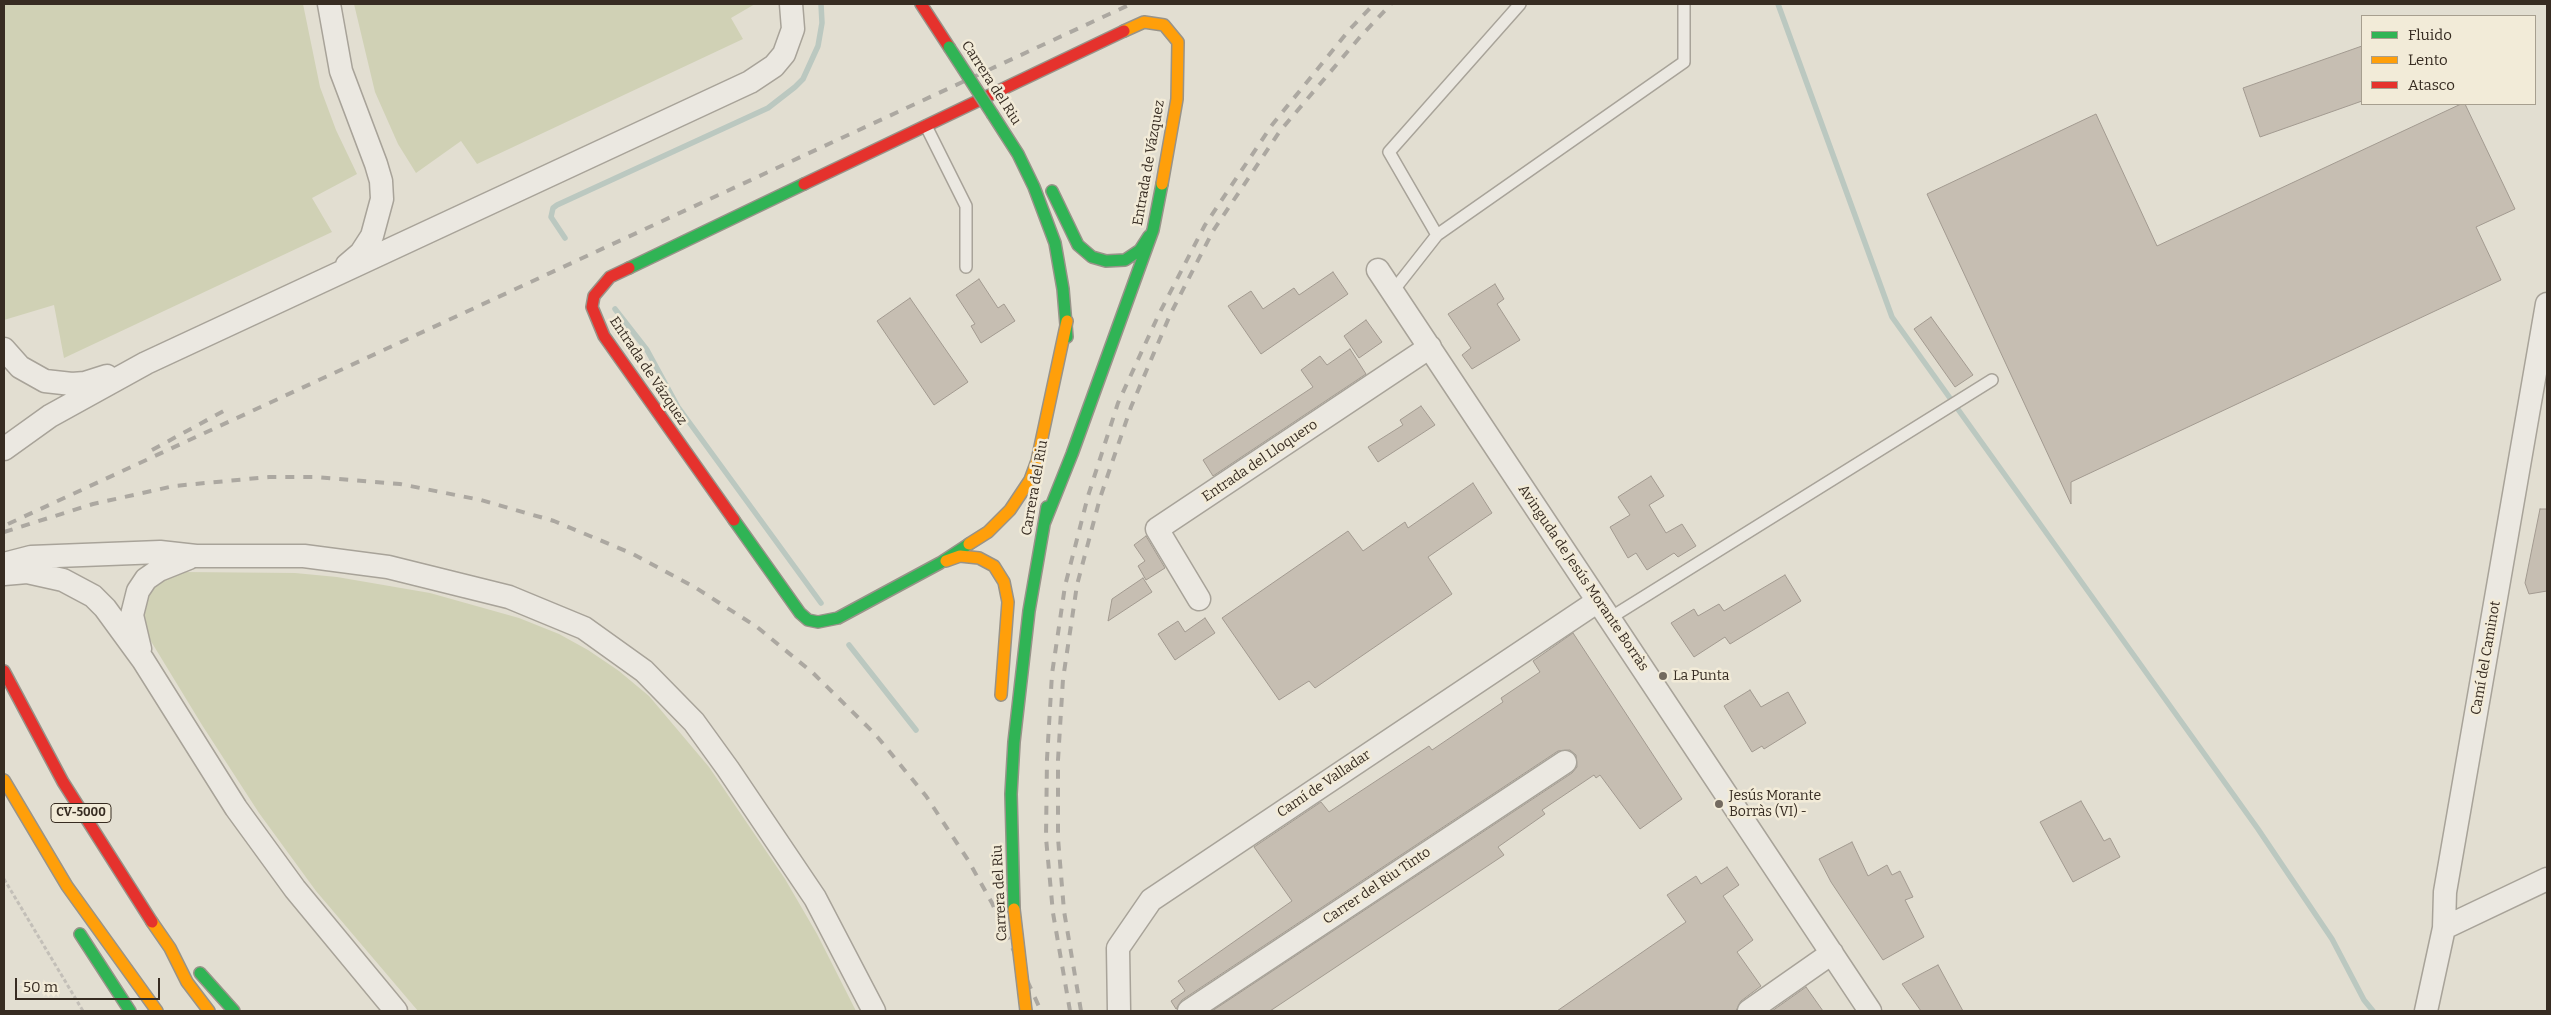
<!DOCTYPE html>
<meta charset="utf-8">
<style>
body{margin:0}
#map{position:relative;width:2551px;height:1015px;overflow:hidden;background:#e2ded1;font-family:Bitter,serif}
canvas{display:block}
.frame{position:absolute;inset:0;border:5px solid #372c22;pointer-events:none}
.legend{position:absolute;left:2361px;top:15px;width:175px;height:90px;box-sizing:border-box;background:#f2ebd8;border:1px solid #a79f8f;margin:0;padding:6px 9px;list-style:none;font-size:15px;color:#372c22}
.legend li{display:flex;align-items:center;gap:10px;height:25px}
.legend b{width:25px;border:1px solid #a79f8f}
.scale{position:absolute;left:15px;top:978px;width:145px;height:22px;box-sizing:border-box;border:2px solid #372c22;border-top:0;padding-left:6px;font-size:15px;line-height:18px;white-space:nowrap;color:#372c22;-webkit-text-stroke:4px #f2ebd8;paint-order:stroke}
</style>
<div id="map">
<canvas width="2551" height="1015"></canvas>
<div class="frame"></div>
<ul class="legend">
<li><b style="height:6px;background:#30b455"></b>Fluido</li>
<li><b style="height:6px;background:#ff9f0a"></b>Lento</li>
<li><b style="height:6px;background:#e5322d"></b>Atasco</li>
</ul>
<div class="scale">50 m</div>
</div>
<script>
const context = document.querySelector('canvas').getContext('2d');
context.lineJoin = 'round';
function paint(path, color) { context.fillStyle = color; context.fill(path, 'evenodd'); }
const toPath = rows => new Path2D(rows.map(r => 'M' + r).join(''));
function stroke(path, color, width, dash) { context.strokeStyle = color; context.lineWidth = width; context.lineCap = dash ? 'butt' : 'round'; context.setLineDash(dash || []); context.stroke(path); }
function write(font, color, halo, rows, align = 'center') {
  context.font = font + ' Bitter,serif'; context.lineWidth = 5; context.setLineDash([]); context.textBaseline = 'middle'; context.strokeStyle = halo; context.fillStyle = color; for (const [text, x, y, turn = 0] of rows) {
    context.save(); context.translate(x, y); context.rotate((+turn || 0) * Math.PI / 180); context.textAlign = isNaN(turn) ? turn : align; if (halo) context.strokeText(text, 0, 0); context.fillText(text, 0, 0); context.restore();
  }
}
const green = toPath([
 [4,4,303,4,320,87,336,130,357,174,312,198,332,232,64,358,54,305,4,320],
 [354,4,755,4,731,18,743,39,477,164,461,141,416,173,398,144,375,92],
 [183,572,295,573,337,577,430,593,519,618,559,634,588,650,619,671,649,696,709,767,785,879,817,934,856,1011,418,1011,316,891,259,813,202,725,149,638,142,614,143,603,154,584]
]);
const stream = toPath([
 [1778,4,1892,317,2258,829,2332,939,2364,1000,2373,1011],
 [565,238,551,217,553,208,557,205,768,108,795,87,803,79,818,46,822,23,821,4],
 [615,309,647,350,678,407,821,603],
 [849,645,916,730]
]);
const building = toPath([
 [2362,46,2362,101,2260,137,2243,88,2362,46],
 [2461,104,2465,104,2515,209,2476,227,2501,280,2071,482,2071,504,1927,194,2096,114,2157,246,2461,104],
 [1333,272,1348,294,1261,354,1228,306,1251,291,1263,309,1294,288,1299,295,1333,272],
 [979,279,998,308,1004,304,1015,321,981,343,971,326,975,324,956,295,979,279],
 [1495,284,1504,299,1497,304,1520,340,1472,369,1462,355,1471,348,1448,314,1495,284],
 [910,298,968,382,934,405,877,321,910,298],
 [1931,317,1973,375,1955,387,1914,329,1931,317],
 [1366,320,1382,342,1359,358,1344,336,1366,320],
 [1350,349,1366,374,1213,476,1203,460,1313,387,1301,370,1320,356,1327,365,1350,349],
 [1421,406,1435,425,1378,462,1368,447,1403,425,1400,420,1421,406],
 [1651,476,1664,496,1649,505,1666,533,1682,524,1696,546,1678,557,1674,553,1647,570,1636,553,1628,558,1610,527,1630,515,1618,497,1651,476],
 [1473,483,1492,513,1428,557,1452,594,1315,688,1309,681,1279,700,1222,618,1348,531,1363,551,1405,522,1408,528,1473,483],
 [2540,509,2547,509,2547,591,2529,594,2525,583,2540,509],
 [1146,536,1165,568,1146,580,1138,566,1145,561,1134,545,1146,536],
 [1785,575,1801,601,1730,644,1725,637,1694,657,1671,623,1694,609,1698,616,1719,604,1724,611,1785,575],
 [1143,578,1152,592,1108,621,1112,599,1143,578],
 [1205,618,1215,633,1175,660,1158,634,1178,621,1185,632,1205,618],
 [1573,633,1682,799,1640,829,1600,775,1596,778,1594,775,1542,810,1545,814,1498,847,1504,855,1270,1011,1212,1011,1572,773,1577,767,1576,755,1570,750,1558,751,1182,1000,1176,1009,1171,1001,1185,991,1178,981,1292,901,1254,847,1321,802,1329,812,1429,746,1432,750,1503,702,1501,698,1540,672,1533,661,1573,633],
 [1750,690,1761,707,1788,692,1806,723,1764,749,1762,746,1752,752,1724,706,1750,690],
 [2081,801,2104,841,2110,838,2120,857,2073,882,2040,822,2081,801],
 [1852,842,1868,876,1887,865,1892,875,1900,871,1913,897,1905,900,1924,937,1883,960,1831,882,1819,859,1852,842],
 [1727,867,1739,885,1723,896,1753,940,1737,952,1761,986,1741,1001,1736,1011,1557,1011,1686,922,1667,895,1696,876,1701,884,1727,867],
 [1938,965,1963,1011,1921,1011,1902,984,1938,965],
 [1806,987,1823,1011,1772,1011,1806,987]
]);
const path = toPath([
 [4,879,83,1011]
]);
const lane = toPath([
 [1520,4,1389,152,1437,235,1684,62,1684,4],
 [926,126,966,206,966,267],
 [1393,291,1437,235],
 [1610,618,1992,380]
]);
const street = toPath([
 [329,4,341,71,376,164,381,181,382,199,372,236,361,253,347,265],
 [1378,270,1870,1011],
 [4,349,20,367,45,381,72,384,85,383,107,376],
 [4,449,50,416,146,363,750,82,774,66,784,54,793,29,791,4],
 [4,564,31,557,160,552,196,556,304,556,388,567,509,597,584,628,644,671,694,722,728,769,815,898,874,1011],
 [4,574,27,572,63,580,93,596,105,608,143,660,236,808,295,889,396,1011],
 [1199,599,1157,529,1430,347],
 [140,649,132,615,138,591,146,579,159,570,189,558],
 [2444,928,2547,879],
 [1119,1011,1118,948,1151,900,1598,601],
 [1189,1011,1565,762],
 [1749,1011,1832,953],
 [2426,1011,2444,928,2445,892,2547,304]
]);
const fast = toPath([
 [993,115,1018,154,1034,187,1055,243,1063,289,1067,337],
 [1052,191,1078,245,1092,257,1106,261,1125,260,1140,250,1149,236],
 [629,268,804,184],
 [734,520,800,613,808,620,818,622,838,618,940,563,969,544],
 [1044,524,1072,454,1153,230,1162,184],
 [1014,909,1011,794,1014,742,1029,611,1047,507],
 [80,934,130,1011],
 [200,973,234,1011]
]);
const slow = toPath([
 [1124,31,1144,22,1164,25,1178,42,1177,99,1162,184],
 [969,544,988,532,1010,510,1030,480,1037,461,1067,321],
 [946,561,960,556,979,558,994,566,1004,582,1008,602,1001,695],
 [4,780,67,886,157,1011],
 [152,922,170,948,187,982,209,1011]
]);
const jam = toPath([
 [921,4,949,47],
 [804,184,1124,31],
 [629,268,610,277,594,296,592,307,604,336,734,520],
 [4,671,63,782,152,922]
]);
const rail = toPath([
 [152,450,231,407],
 [8,524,1131,4],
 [4,532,93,504,174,486,269,477,315,477,400,484,481,500,554,521,633,554,696,588,757,627,813,673,875,734,926,796,968,860,992,903,1041,1011],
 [1070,1011,1053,913,1046,838,1047,759,1052,674,1065,586,1088,496,1118,403,1159,314,1205,225,1272,125,1350,29,1374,4],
 [1081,1011,1064,911,1058,838,1058,760,1063,679,1077,585,1100,498,1131,407,1170,315,1213,231,1280,131,1360,37,1391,4]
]);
const fastBridge = toPath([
 [949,47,993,115]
]);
const slowBridge = toPath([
 [1014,909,1026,1011]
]);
const markers = [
 [1663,676,5,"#736a5f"],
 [1719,804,5,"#736a5f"]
];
const shields = [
 [81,813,60]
];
const shieldNames = [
 ["CV-5000",81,813]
];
const streetNames = [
 ["Carrera del Riu",991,83,57],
 ["Entrada de Vázquez",1149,163,-80],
 ["Entrada de Vázquez",648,371,56],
 ["Entrada del Lloquero",1260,461,-34],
 ["Carrera del Riu",1035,488,-80],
 ["Avinguda de Jesús Morante Borràs",1583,578,56],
 ["Camí del Caminot",2486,658,-80],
 ["Camí de Valladar",1324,784,-34],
 ["Carrer del Riu Tinto",1377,886,-34],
 ["Carrera del Riu",1000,893,-93]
];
const poiNames = [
 ["La Punta",1673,676],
 ["Jesús Morante",1729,796],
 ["Borràs (VI) -",1729,812]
];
paint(green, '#d0d1b5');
stroke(stream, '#bbc8c0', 5.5);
paint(building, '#c6beb2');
stroke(building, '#a29a90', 1);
stroke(lane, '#a8a399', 14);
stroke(street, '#a8a399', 25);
stroke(fast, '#989389', 14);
stroke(slow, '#989389', 14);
stroke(jam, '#989389', 14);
stroke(path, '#c3bfb8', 3, [4, 2.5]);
stroke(lane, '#ebe8e1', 11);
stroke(street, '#ebe8e1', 22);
stroke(fast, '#30b455', 11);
stroke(slow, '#ff9f0a', 11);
stroke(jam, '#e5322d', 11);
stroke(rail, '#aca8a1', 4, [9, 9]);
stroke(fastBridge, '#989389', 14, []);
stroke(slowBridge, '#989389', 14, []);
stroke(fastBridge, '#30b455', 11);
stroke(slowBridge, '#ff9f0a', 11);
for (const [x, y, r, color] of markers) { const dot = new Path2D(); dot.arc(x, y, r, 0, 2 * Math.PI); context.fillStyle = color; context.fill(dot); stroke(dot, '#f2ebd8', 2); }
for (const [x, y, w] of shields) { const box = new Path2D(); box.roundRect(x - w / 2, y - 9.5, w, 19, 4); context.fillStyle = '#f2ebd8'; context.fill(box); stroke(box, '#372c22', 1); }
write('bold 12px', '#372c22', null, shieldNames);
write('14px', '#372c22', '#f2ebd8', streetNames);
write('14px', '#372c22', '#f2ebd8', poiNames, 'left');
</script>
